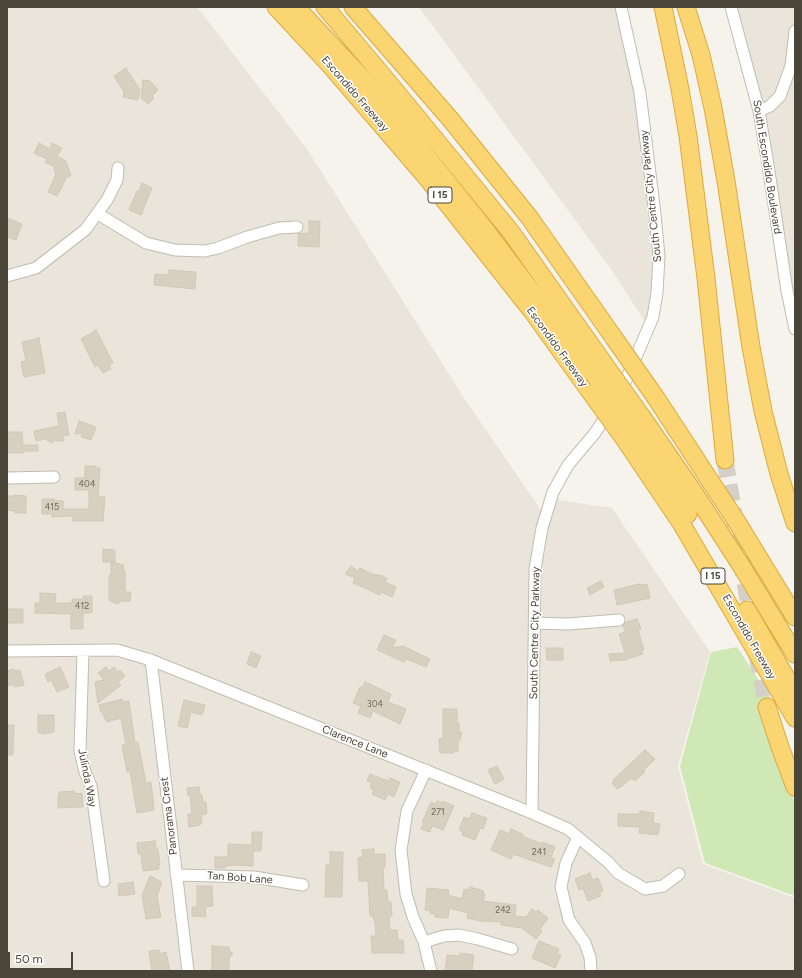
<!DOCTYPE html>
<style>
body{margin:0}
#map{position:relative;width:802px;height:978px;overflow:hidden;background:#f6f3ec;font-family:Figtree,sans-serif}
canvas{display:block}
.frame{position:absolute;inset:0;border:8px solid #4a4539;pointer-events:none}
.scale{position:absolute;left:8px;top:952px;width:65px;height:18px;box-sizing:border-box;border:2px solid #4a4539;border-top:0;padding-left:5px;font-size:12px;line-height:14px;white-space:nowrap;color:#4a4539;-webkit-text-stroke:3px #fff;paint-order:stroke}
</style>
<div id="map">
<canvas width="802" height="978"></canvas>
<div class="frame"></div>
<div class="scale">50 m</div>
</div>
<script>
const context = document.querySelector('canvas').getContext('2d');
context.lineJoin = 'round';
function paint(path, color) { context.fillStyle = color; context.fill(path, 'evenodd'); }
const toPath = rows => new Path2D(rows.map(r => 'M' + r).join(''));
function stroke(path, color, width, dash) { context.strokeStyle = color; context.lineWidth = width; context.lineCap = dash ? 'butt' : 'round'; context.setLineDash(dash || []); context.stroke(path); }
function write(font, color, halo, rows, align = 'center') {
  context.font = font + ' Figtree,sans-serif'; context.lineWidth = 3; context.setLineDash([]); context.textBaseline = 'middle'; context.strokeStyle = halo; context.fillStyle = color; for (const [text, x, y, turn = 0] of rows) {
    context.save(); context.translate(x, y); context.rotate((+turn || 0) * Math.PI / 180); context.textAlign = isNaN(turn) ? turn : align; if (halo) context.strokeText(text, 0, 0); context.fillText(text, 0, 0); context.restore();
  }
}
const residential = toPath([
 [7,7,197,7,307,149,464,398,545,516,551,499,612,508,710,652,678,766,703,864,795,898,795,971,7,971],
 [419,7,622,7,659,256,649,328,611,269],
 [731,7,795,7,795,329,768,165]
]);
const green = toPath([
 [737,647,775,705,791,793,795,803,795,896,705,863,680,766,711,652]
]);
const building = toPath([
 [126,68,140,90,138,100,123,97,124,92,114,76,126,68],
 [143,80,150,81,158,90,152,96,154,98,148,104,141,98,143,80],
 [39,143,50,149,52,143,62,148,57,156,66,161,71,176,67,177,57,196,48,192,56,174,53,166,45,162,47,159,34,153,39,143],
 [142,183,152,188,141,215,129,210,137,191,139,192,142,183],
 [7,218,22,224,16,240,7,237,7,218],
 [309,221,320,221,319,247,298,246,298,234,309,233,309,221],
 [169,270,196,272,195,289,154,285,155,274,168,275,169,270],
 [96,330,113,363,109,365,111,369,103,373,98,365,95,367,81,339,96,330],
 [39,338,45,373,24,377,21,362,26,361,22,342,39,338],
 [65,412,69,435,63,436,64,441,59,441,55,440,52,443,46,439,36,441,34,431,59,426,57,413,65,412],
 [79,421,96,427,91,440,81,437,83,433,75,434,79,421],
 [7,432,22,432,23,445,38,445,38,451,24,451,24,453,7,453,7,432],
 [85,466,96,466,96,468,100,468,98,497,105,497,103,521,73,521,73,516,52,517,52,514,42,514,42,499,54,499,54,501,63,501,63,509,89,509,89,490,75,490,75,478,85,478,85,466],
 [15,495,26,496,26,513,15,513,15,511,7,510,7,496,15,496,15,495],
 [103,549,115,550,115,562,103,562,103,549],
 [111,562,124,565,123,571,125,571,125,592,131,592,130,601,122,601,117,604,109,600,109,575,111,576,111,562],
 [351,566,358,571,360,568,372,574,383,576,387,579,385,582,396,587,392,597,381,592,380,595,353,583,355,578,345,574,351,566],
 [601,581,604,587,590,595,587,588,601,581],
 [639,584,639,585,647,584,650,598,617,605,614,590,639,584],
 [40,593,56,594,55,603,72,603,72,599,83,599,83,596,92,596,92,613,83,613,83,629,71,629,71,614,35,613,35,603,40,603,40,593],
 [7,609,23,609,23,623,7,623,7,609],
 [637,619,641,629,638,630,644,650,639,652,642,652,643,654,624,660,610,661,609,654,625,653,619,634,625,632,623,625,626,622,637,619],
 [384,635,396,640,392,648,404,646,405,647,430,659,426,667,406,659,404,662,377,650,384,635],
 [546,648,563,648,563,660,547,660,546,648],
 [251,652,261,656,256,668,247,664,251,652],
 [60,667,69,687,57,692,51,680,48,682,45,674,60,667],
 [106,667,109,671,114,667,118,672,120,670,125,676,118,682,121,685,98,703,95,682,104,680,98,673,106,667],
 [14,669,15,671,20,670,24,685,14,687,14,684,7,686,7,671,14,669],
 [365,682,391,694,388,702,406,709,400,724,373,711,370,718,358,713,361,706,353,703,360,687,362,688,365,682],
 [122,699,123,702,129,701,135,743,138,742,146,783,151,782,154,810,137,813,130,771,127,772,122,745,126,745,121,718,107,722,102,712,101,712,99,705,122,699],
 [184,700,205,705,202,715,191,712,187,728,178,726,184,700],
 [443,709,457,709,457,723,459,723,459,732,462,732,460,740,458,740,458,751,454,751,454,753,440,753,439,739,443,738,443,709],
 [38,715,54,715,54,732,44,734,38,732,38,715],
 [7,725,14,725,13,755,7,755,7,725],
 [645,750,655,759,645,769,644,773,636,780,630,779,620,788,620,787,617,789,612,783,614,781,613,780,645,750],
 [497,766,504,779,495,784,488,770,497,766],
 [370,774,388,781,390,778,400,782,394,797,388,794,385,800,372,794,374,790,372,790,372,788,370,787,372,783,367,781,370,774],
 [199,787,200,795,202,795,203,802,206,802,207,814,201,815,202,822,200,825,189,827,188,814,192,814,190,795,188,796,187,788,199,787],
 [74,791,75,794,82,793,83,807,58,808,58,795,59,795,59,792,74,791],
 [437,801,441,803,442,801,454,806,443,830,432,826,430,832,421,829,424,823,422,822,431,802,436,804,437,801],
 [640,811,654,813,653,823,660,824,658,835,639,833,640,827,618,826,618,814,640,814,640,811],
 [472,813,487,818,483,829,480,828,475,840,462,835,463,832,459,830,464,817,469,819,472,813],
 [511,829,523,834,522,836,542,844,543,842,555,847,551,857,555,859,551,867,513,854,511,859,491,850,500,830,509,834,511,829],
 [252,832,262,832,261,851,253,851,253,866,235,865,225,866,225,868,215,868,215,857,228,857,228,844,252,845,252,832],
 [155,841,156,849,158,849,160,865,158,865,159,869,143,871,141,854,138,854,137,843,155,841],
 [374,849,374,854,385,854,385,867,383,867,384,890,387,890,388,903,391,902,392,916,389,916,390,930,397,930,398,940,403,940,404,953,372,953,371,936,376,936,375,921,374,921,373,916,370,916,368,881,359,881,358,858,363,857,362,850,374,849],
 [330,852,343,852,342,897,325,897,326,865,330,865,330,852],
 [590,873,592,880,598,878,603,891,599,893,601,896,588,901,583,888,579,890,575,879,590,873],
 [150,876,162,882,157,896,161,917,146,919,142,895,150,876],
 [133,882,135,894,119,896,118,884,133,882],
 [197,886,212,886,213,906,205,907,206,917,192,916,192,907,197,907,197,886],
 [470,887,484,891,483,894,485,894,483,901,516,905,515,916,526,917,532,909,536,912,538,910,548,918,540,929,542,931,536,939,522,928,501,925,501,922,480,921,467,918,468,913,449,908,448,918,435,917,435,914,430,913,431,911,425,910,427,888,449,890,448,895,462,899,464,889,469,890,470,887],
 [539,941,559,949,557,954,561,955,555,968,532,958,539,941],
 [212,946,229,947,229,950,233,954,229,958,229,971,212,971,212,946],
 [159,950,159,954,166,952,170,971,152,971,149,951,159,950],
 [460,953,474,955,472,971,445,971,447,955,460,956,460,953]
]);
const highwayTunnel = toPath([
 [725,460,752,625],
 [757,655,767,707]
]);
const minor = toPath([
 [731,7,759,111,768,165,787,291,795,329],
 [759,111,770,106,780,96,791,66,795,31],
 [98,214,146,243,175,250,205,251,218,248,247,237,279,228,297,227],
 [7,276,36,268,85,230,107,200,117,180,118,168],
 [620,394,653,317,657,293,659,256,655,214,640,93,621,7],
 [7,478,54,477],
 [535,623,568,624,619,620],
 [7,651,117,650,151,660,532,813,568,829,608,862,618,873,645,889,663,886,679,874],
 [83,651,80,751,85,772,91,786,104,881],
 [151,660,188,971],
 [426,770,407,811,401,850,406,894,413,917,424,942,431,971],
 [532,813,535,569,542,528,553,492,568,465,595,433,610,410],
 [578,837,566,863,561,887,569,920,585,943,590,957,591,971],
 [176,875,254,877,303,885],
 [424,942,444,936,459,935,478,939,512,949]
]);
const highway = toPath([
 [276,7,329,64,427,178,532,311,591,393],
 [296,7,376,93,484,228,594,374],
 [325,7,393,88,511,232,602,361],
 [353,7,451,120,529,217,614,338],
 [663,7,680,89,688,136,706,278,725,460],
 [686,7,701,55,713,108,726,181,751,347,763,411,779,474,795,523],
 [656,398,737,522,795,617],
 [642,417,695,494,742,567,795,654],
 [630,428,667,479,688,514],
 [623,437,681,523,795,718],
 [747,610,795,693],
 [767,707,780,747,795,787]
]);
const highwayBridge = toPath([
 [614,338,656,398],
 [602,361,642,417],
 [594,374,630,428],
 [591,393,623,437]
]);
const numberNames = [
 ["404",87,484],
 ["415",52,507],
 ["412",82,606],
 ["304",375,704],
 ["271",438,812],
 ["241",539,852],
 ["242",503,910]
];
const shields = [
 [440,195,24],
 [713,576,24]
];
const shieldNames = [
 ["I 15",440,195],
 ["I 15",713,576]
];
const streetNames = [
 ["Escondido Freeway",355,94,49],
 ["South Escondido Boulevard",767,167,81],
 ["South Centre City Parkway",651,196,-96],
 ["Escondido Freeway",557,347,54],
 ["South Centre City Parkway",535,633,-89],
 ["Escondido Freeway",749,637,60],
 ["Clarence Lane",355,742,22],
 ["Julinda Way",87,778,79],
 ["Panorama Crest",169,816,-97],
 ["Tan Bob Lane",240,878,4]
];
paint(residential, '#e9e5da');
paint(green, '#cfe8b6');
paint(building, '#d7d0c1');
stroke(building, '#d2c8b5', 1);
stroke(highwayTunnel, '#d4d0c8', 17, [17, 8]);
stroke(minor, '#c1bcae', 13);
stroke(highway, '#dbab41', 19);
stroke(minor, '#fff', 11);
stroke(highway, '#fad572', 17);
stroke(highwayBridge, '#dbab41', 19, []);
stroke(highwayBridge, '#fad572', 17);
write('9px', '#6d685b', null, numberNames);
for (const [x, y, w] of shields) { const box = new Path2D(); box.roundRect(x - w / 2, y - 8, w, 16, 3); context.fillStyle = '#fff'; context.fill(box); stroke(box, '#4a4539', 1); }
write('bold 10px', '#4a4539', null, shieldNames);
write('11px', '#4a4539', '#fff', streetNames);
</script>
